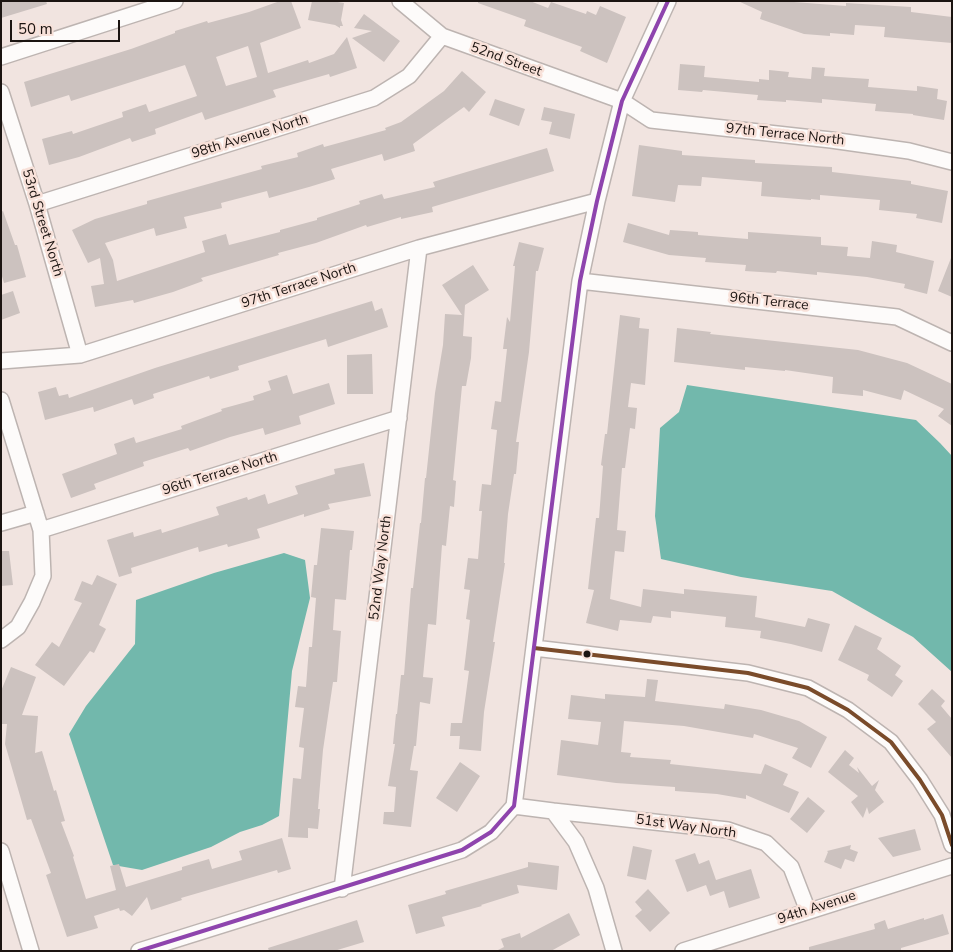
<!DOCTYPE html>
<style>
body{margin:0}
#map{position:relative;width:953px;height:952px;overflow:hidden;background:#f1e4e0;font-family:"Nunito Sans",sans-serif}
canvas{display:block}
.frame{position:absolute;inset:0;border:2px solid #1b1411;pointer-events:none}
.scale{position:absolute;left:10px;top:20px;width:110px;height:22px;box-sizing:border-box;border:2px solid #1b1411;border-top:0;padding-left:6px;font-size:15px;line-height:18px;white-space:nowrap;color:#1b1411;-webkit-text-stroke:4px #f8e1d9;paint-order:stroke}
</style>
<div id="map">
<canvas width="953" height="952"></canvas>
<div class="frame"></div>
<div class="scale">50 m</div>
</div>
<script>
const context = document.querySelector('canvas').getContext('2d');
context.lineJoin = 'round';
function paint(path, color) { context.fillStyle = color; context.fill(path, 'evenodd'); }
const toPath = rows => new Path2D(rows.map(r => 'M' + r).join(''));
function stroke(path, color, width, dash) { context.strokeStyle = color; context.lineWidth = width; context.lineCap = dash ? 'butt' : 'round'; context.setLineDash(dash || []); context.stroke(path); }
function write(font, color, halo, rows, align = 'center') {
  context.font = font + ' "Nunito Sans",sans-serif'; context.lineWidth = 5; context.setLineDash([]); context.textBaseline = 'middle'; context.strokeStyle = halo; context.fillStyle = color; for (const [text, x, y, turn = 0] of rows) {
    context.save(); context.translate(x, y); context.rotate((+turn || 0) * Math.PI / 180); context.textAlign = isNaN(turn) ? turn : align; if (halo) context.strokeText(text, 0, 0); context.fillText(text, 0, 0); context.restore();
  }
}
const water = toPath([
 [687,385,916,420,940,443,952,456,952,672,913,637,832,591,741,577,661,559,655,516,660,428,679,412],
 [284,553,305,560,310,598,292,671,279,816,262,825,240,832,211,847,142,870,113,865,69,734,86,706,135,644,136,600,214,573]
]);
const building = toPath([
 [1,1,46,1,47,4,1,18],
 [280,1,291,1,301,28,260,43,268,73,308,60,309,63,334,54,347,37,357,68,330,77,329,74,273,90,276,97,205,120,202,112,155,129,156,134,132,142,130,138,79,157,49,165,42,139,72,131,73,134,123,117,122,112,146,104,149,112,197,96,185,65,71,101,69,95,31,107,24,82,131,49,175,33,175,31,207,21,208,23,249,12],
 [248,46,257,77,226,86,216,57],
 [312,1,331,1,344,3,341,20,343,26,340,26,340,28,335,25,308,20],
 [478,1,530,1,548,8,551,2,586,14,587,11,596,15,600,6,626,17,607,63,580,51,582,47,524,26,526,20,478,3],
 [738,1,781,1,846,6,846,3,911,7,911,12,952,17,952,43,884,37,885,27,855,25,854,35,830,33,830,36,804,34,760,19,762,12],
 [364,14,400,41,384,62,352,38,372,31,354,28],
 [680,64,705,66,704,77,759,82,759,79,769,80,769,70,789,72,788,77,811,79,812,67,825,68,824,76,869,79,868,87,917,91,917,86,938,89,937,99,947,101,944,120,913,115,913,114,875,111,876,104,822,99,822,103,786,100,786,102,757,100,758,95,703,90,702,92,678,90],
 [462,71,486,92,469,112,464,107,413,144,415,151,384,161,382,154,331,169,335,179,309,187,269,198,267,191,221,203,222,208,184,217,187,228,156,236,154,228,105,243,113,260,117,281,205,252,202,241,226,234,229,245,280,232,280,230,317,220,317,218,360,204,359,201,382,194,384,199,435,187,433,182,547,148,554,171,432,207,433,212,401,219,401,217,367,227,366,225,316,243,278,253,279,255,201,278,203,281,173,292,134,303,133,300,95,307,91,286,104,284,100,258,88,263,72,230,95,219,147,204,147,201,262,169,261,166,298,157,297,153,323,144,324,147,386,130,385,128,401,122,444,91],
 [495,99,525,109,519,126,489,115],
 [544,107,575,114,570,139,549,134,552,122,541,120],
 [639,145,682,151,682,155,755,160,755,163,832,167,832,172,911,181,911,184,948,191,942,223,916,218,917,214,879,210,880,200,820,195,820,200,811,199,811,200,761,196,762,182,702,177,701,186,678,185,675,202,632,196],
 [3,211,15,245,17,245,26,277,4,283,1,273,1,212],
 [628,223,669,235,670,230,698,232,698,235,748,239,748,232,821,237,821,245,848,247,847,256,870,258,872,241,897,245,896,252,934,261,927,294,904,288,905,284,867,277,817,272,817,275,777,271,776,273,745,271,746,265,705,262,706,258,669,255,623,242],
 [519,242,544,248,538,271,536,271,529,352,516,442,519,442,516,474,514,474,508,514,504,563,505,563,493,642,495,642,484,712,481,751,459,749,460,736,450,736,451,723,462,723,469,671,464,670,470,620,466,619,470,590,464,589,468,558,478,559,482,511,479,511,482,484,491,485,497,430,491,429,495,401,501,402,507,349,503,349,507,317,510,322,515,266,513,266],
 [951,258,952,259,952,297,938,291],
 [473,265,489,290,465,305,463,336,472,337,471,358,466,386,462,386,453,480,456,481,454,507,450,506,446,546,442,545,436,625,428,624,423,677,433,678,430,704,420,702,416,746,414,746,410,770,418,771,411,827,383,824,384,812,394,812,396,787,388,786,395,744,393,744,396,714,397,714,401,675,404,675,411,588,413,588,420,523,421,523,425,478,426,478,435,393,443,345,445,314,462,315,442,285],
 [13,291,20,313,1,320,1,295],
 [372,301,375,311,382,308,388,327,328,347,326,339,238,366,239,370,210,379,209,376,153,394,154,398,134,405,132,399,94,412,93,407,45,420,38,392,56,387,59,396,68,394,69,398,155,368],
 [620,315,640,318,639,328,649,329,645,385,631,383,628,407,637,408,635,429,630,428,625,468,622,468,617,530,626,531,624,552,615,551,610,599,641,607,643,589,684,594,684,589,757,596,755,617,805,627,808,618,830,624,822,652,791,644,760,638,761,631,725,627,726,617,671,611,671,618,653,616,651,623,620,620,618,631,586,623,594,590,588,589,596,518,599,518,603,466,601,465,605,434,607,434],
 [677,328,711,332,710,334,858,350,907,363,952,384,952,426,938,416,944,409,904,390,901,400,863,390,863,396,832,393,833,377,785,370,785,371,745,367,745,370,674,362],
 [372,354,373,394,347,394,347,355],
 [287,375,293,394,329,383,335,404,299,416,301,424,265,435,263,428,230,437,190,451,188,448,143,462,144,466,94,484,96,489,71,498,62,474,117,454,114,444,134,437,136,443,182,429,181,426,222,411,221,409,254,400,253,396,271,390,268,381],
 [364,463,371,496,328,504,330,509,304,517,304,514,257,529,260,538,228,547,227,544,199,552,198,547,131,568,132,573,119,577,107,540,133,532,134,537,161,529,162,533,219,515,216,507,247,497,248,500,265,494,268,504,298,494,295,486,335,474,334,469],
 [321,528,354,531,352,550,350,550,346,600,335,599,333,630,341,631,337,682,333,682,323,750,318,809,320,809,318,829,308,828,308,838,288,837,293,778,301,779,304,748,299,747,304,708,295,707,298,686,306,687,309,647,312,647,316,598,311,597,314,565,317,565],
 [1,551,9,551,13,585,1,586],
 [97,575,117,584,99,625,106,629,94,653,90,651,64,686,35,665,52,642,59,647,82,603,74,600,82,581,92,585],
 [855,625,882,638,877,649,901,666,895,675,903,681,892,697,867,680,869,675,838,660],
 [11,667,36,677,22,715,38,716,35,753,42,751,54,791,56,790,65,821,61,822,74,856,73,857,86,899,116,890,110,866,119,864,126,887,182,870,182,867,209,859,212,869,242,860,239,851,282,838,291,869,278,873,277,870,181,898,182,900,151,910,147,897,132,916,124,910,120,911,119,908,94,916,98,928,67,937,46,875,51,873,31,819,27,820,5,744,7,724,1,724,1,691],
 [647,679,658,680,655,701,724,709,725,704,761,710,799,721,827,737,811,768,792,758,798,748,754,734,753,738,684,726,624,721,621,752,631,753,630,757,671,760,670,764,761,774,765,764,788,774,783,785,799,792,789,813,746,795,746,799,717,794,675,791,675,787,616,783,557,775,561,740,598,745,601,722,568,719,571,695,605,699,605,694,645,697],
 [932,689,945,701,941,706,952,719,952,758,927,729,936,722,918,704],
 [845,750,854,758,849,765,859,773,857,767,872,786,879,780,875,790,884,802,869,814,867,807,863,818,851,802,858,796,828,772],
 [460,762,480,776,457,812,436,798],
 [808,797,825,811,807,833,790,819],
 [915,829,921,850,893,857,878,838],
 [851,845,850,849,858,852,854,862,845,859,841,869,824,862,828,852,827,851],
 [633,846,652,850,646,880,627,876],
 [695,853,699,864,709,860,716,880,751,869,760,898,729,908,724,891,710,896,706,885,687,892,675,860],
 [528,862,559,866,557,890,517,885,519,893,481,905,482,906,442,917,445,926,416,934,408,905,446,894,445,891,528,867],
 [648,889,670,913,650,932,635,916,642,910,635,902],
 [569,913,580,935,551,951,496,951,504,947,501,939,520,933,521,938],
 [943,914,949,934,901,948,901,951,809,951,809,947,875,929,874,924,885,920,888,929,924,918,924,920],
 [357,920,364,942,334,951,269,951,268,948]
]);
const minor = toPath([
 [400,1,442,36,622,101,651,120,831,140,909,151,952,162],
 [1,57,175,1],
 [1,92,37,204,80,355],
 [37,204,374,98,409,76,442,36],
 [580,281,897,317,952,343],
 [1,361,80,355,419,248,597,201],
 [1,400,41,530,43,576,32,602,18,627,1,640],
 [1,523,36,513],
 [41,530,399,418],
 [534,648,748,673,808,688,848,710,891,742,920,780,942,815,952,845],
 [514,806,553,811,576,842,596,888,614,951],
 [553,811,728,830,766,843,791,867,808,911],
 [1,851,31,951],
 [342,889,419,248],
 [139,951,462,850,491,832,514,806,580,281,597,201,622,101,668,1],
 [683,951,952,866]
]);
const bus1 = toPath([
 [534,648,748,673,808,688,848,710,891,742,920,780,942,815,952,845]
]);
const bus2 = toPath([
 [139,951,462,850,491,832,514,806,580,281,597,201,622,101,668,1]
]);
const markers = [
 [587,654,4.5,"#1b1411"]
];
const streetNames = [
 ["52nd Street",506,60,20],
 ["97th Terrace North",785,135,6],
 ["98th Avenue North",250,137,-17],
 ["53rd Street North",42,223,73],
 ["97th Terrace North",299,286,-18],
 ["96th Terrace",769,302,6],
 ["96th Terrace North",220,474,-17],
 ["52nd Way North",381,568,-83],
 ["51st Way North",686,827,8],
 ["94th Avenue",817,908,-18]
];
paint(water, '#72b8ac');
paint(building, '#ccc2bf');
stroke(minor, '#bdb4b1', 18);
stroke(minor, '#fdfbfa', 15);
stroke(bus1, '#7a4b2a', 4);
stroke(bus2, '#8e44ad', 4);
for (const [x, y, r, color] of markers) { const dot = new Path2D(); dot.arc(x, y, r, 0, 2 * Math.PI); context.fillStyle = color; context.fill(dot); stroke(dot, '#f8e1d9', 2); }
write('14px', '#1b1411', '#f8e1d9', streetNames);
</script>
